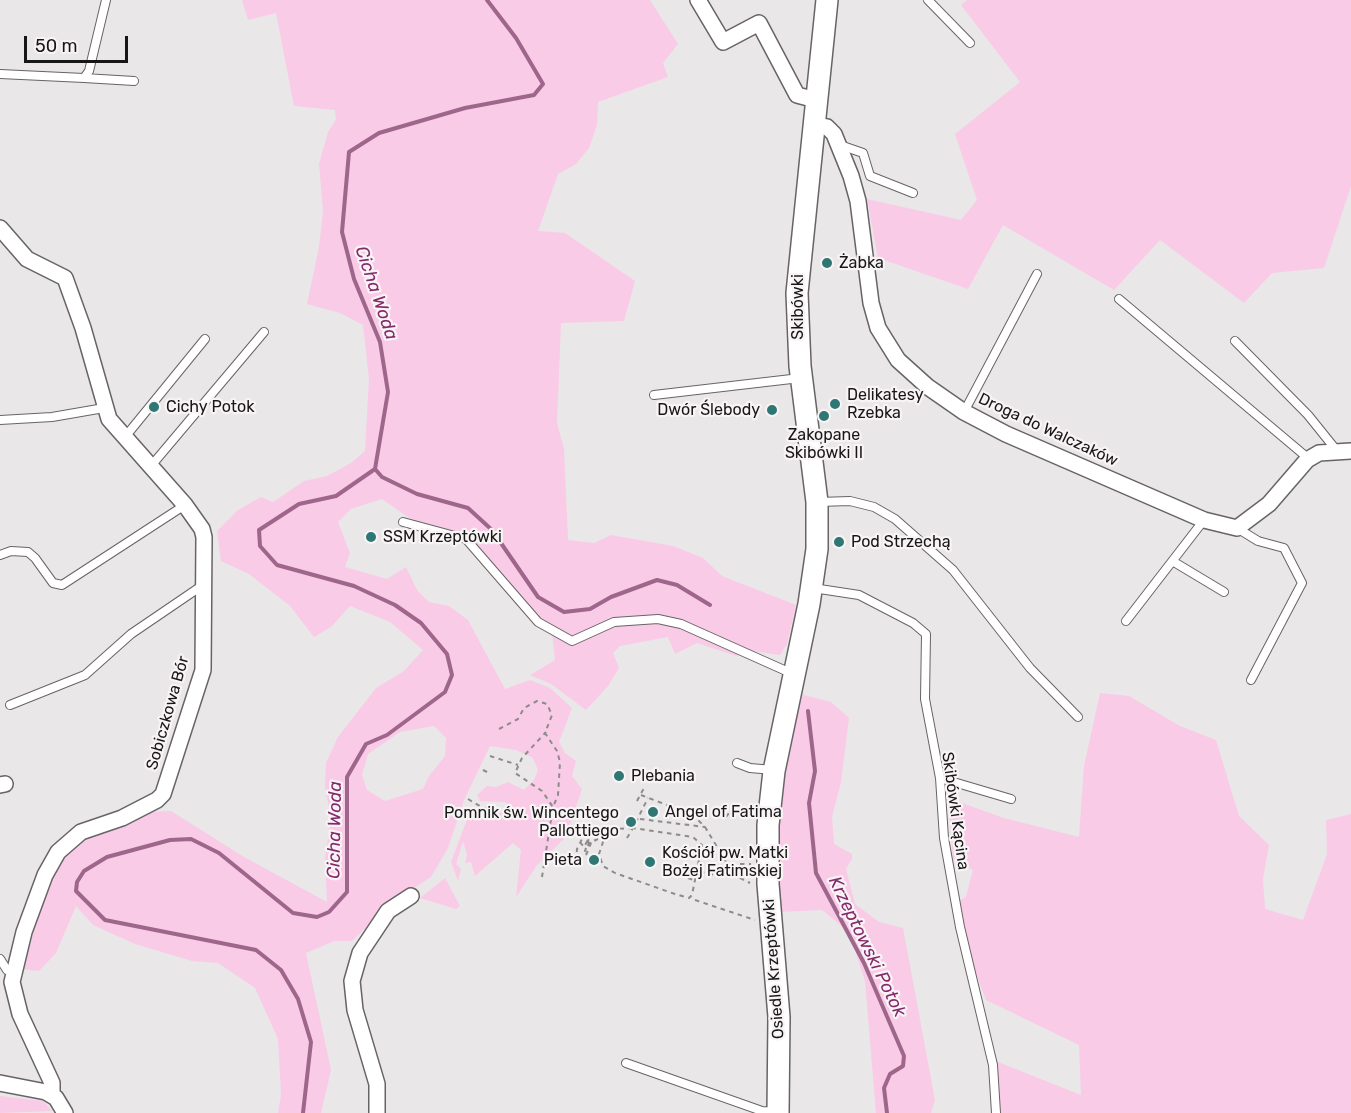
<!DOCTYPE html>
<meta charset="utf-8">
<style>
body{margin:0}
#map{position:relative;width:1351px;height:1113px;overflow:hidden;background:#eae7e9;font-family:Rubik,sans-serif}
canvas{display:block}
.scale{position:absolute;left:24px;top:36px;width:104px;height:27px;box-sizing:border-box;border:3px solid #181718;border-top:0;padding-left:8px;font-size:18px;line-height:21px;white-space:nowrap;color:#181718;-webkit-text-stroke:4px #f8f4f6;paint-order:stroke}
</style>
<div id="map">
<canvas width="1351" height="1113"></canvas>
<div class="scale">50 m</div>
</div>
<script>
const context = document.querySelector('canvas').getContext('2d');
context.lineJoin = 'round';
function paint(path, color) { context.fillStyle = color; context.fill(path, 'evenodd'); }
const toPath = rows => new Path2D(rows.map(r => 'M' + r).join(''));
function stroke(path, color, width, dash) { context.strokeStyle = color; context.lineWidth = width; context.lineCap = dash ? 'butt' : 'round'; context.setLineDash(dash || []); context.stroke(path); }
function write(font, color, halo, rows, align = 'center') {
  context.font = font + ' Rubik,sans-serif'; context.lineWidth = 4.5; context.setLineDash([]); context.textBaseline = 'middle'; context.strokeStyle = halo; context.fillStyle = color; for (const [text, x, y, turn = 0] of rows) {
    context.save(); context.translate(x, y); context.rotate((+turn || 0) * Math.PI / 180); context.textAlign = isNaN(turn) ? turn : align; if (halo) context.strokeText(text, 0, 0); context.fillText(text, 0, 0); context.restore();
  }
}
const green = toPath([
 [242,0,650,0,678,44,663,63,668,77,598,102,597,125,589,148,576,164,558,174,538,231,565,233,635,281,624,321,561,323,557,423,564,449,568,540,594,543,611,535,673,546,703,558,722,576,796,605,787,644,780,655,752,651,736,656,697,643,675,654,668,637,620,646,613,653,619,668,608,686,586,710,551,684,530,675,555,660,552,632,484,558,459,538,425,529,382,499,351,509,338,522,350,553,345,567,387,579,406,567,417,590,429,602,449,606,468,620,505,689,530,680,550,688,572,708,559,742,565,753,576,761,572,776,582,789,566,837,537,865,516,897,521,850,513,843,475,876,471,862,465,863,467,855,463,841,456,864,461,869,458,881,451,862,468,817,472,811,495,814,506,812,510,807,505,802,480,801,477,795,487,786,496,787,508,782,524,790,534,780,538,770,533,758,516,750,490,746,464,800,448,848,431,877,391,903,352,941,334,941,306,953,331,1070,321,1113,278,1113,281,1095,278,1039,255,988,218,963,192,961,135,944,93,925,76,906,56,953,39,971,20,969,29,937,58,852,81,832,144,812,171,811,244,857,327,902,325,858,331,820,325,786,326,763,338,737,376,688,404,671,423,650,390,622,350,606,331,627,314,637,290,606,249,574,221,561,217,531,238,510,261,497,273,502,304,481,327,476,351,463,365,451,369,379,363,325,340,313,307,304,319,247,323,211,319,164,328,132,336,119,335,110,294,106,276,13,248,20],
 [434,726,446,738,445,756,429,776,423,789,385,801,367,790,362,775,368,754,400,732],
 [967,0,1351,0,1351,186,1324,268,1272,273,1244,303,1160,240,1114,290,1003,225,968,289,878,258,867,199,961,220,977,200,955,134,1020,82,961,5],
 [1100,693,1129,696,1180,726,1216,740,1239,816,1269,845,1263,879,1265,909,1303,920,1327,854,1326,820,1351,814,1351,1113,992,1113,988,1058,1081,1095,1079,1045,986,1000,971,960,959,901,966,897,973,870,953,859,948,798,1004,818,1079,837,1084,766],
 [800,694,831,702,849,718,841,782,832,817,834,844,852,854,852,859,846,869,855,904,879,922,903,928,935,1100,931,1113,876,1113,865,981,849,932,822,910,778,912,778,793],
 [445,878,460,906,456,909,420,898],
 [0,1096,43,1101,52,1111,0,1113]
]);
const stream = toPath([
 [375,469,382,477,417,494,468,508,492,530,538,597,564,612,590,609,611,597,657,580,677,585,710,605],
 [808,711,815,771,809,803,816,873,864,963,904,1056,903,1066,890,1074,884,1088,887,1113],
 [303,1113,311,1042,298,999,281,970,256,950,105,920,76,891,77,882,84,871,107,857,170,840,191,839,219,853,293,913,317,917,329,912,347,892,347,777,366,744,387,735,445,692,452,675,447,654,421,623,395,605,354,586,277,565,260,546,259,530,299,504,336,496,375,469,388,392,380,342,354,279,342,232,349,152,379,133,465,108,534,95,543,84,516,38,487,0]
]);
const path = toPath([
 [499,729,518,719,524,708,537,701,547,704,552,715,545,733,557,751,560,762,558,795,553,807],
 [490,756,518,765],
 [483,770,491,774],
 [641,795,680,810,698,820,705,827,734,875,750,883],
 [468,799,483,808,499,808],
 [637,801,644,788,642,787],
 [726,817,737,803],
 [640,819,705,827],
 [633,828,615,829,605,836,599,854,603,866,615,873,675,894,689,898,692,895,702,845,693,837,633,828,648,798],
 [593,831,605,836],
 [627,838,633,828],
 [580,842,584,847,589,838,585,851,590,842,598,839],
 [586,855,591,843,596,841],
 [576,861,577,849,590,823],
 [740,864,751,864],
 [691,870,726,877,734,875],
 [542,877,553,807,542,791,515,773,522,758,546,732],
 [688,878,696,881],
 [695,900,755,920]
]);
const service = toPath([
 [928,0,970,43],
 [0,74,84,78,89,71,106,0],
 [84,78,134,81],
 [840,145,863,153,870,176,913,193],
 [1119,299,1309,459],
 [1235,341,1308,415,1337,451],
 [654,395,800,378],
 [964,412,1037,274],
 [0,420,52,417,104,408],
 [125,437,205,339],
 [151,466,264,332],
 [818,502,850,501,874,507,895,519,953,570,1030,668,1078,717],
 [403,522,466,539,538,622,572,641,614,622,658,619,681,624,793,674],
 [1237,528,1258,541,1284,548,1302,583,1251,680],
 [0,555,11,551,28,552,35,558,53,583,62,585,185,505],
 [1174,562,1224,592],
 [813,588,859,595,913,623,926,634,925,699,940,778,944,838,960,927,993,1065,996,1113],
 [1126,621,1204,520],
 [10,705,85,675,131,634,203,585],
 [737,763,750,768,773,770],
 [940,778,1011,799],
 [0,959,7,970,13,970],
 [626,1063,762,1111,778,1112]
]);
const minor = toPath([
 [698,0,723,42,759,23,797,95,816,100],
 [813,125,827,127,834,134,851,176,858,201,871,303,878,328,898,360,928,387,964,412,1006,434,1204,520,1237,528,1269,504,1307,460,1319,453,1351,451],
 [0,228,27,259,65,278,83,328,109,419,185,505,202,529,204,537,203,670,163,794,157,800,122,818,81,832,58,852,45,875,24,932,12,982,20,1014,52,1083,52,1094],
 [0,785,5,784],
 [0,1083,46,1092,56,1098,65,1113],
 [377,1113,377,1084,355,1010,352,981,360,953,388,911,411,896]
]);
const secondary = toPath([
 [778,1113,779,1017,768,884,768,825,774,771,809,604,817,549,817,502,800,366,797,293,827,0]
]);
const markers = [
 [827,263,6,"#2e7774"],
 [835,404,6,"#2e7774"],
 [154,407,6,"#2e7774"],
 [772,410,6,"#2e7774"],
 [824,416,6,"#2e7774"],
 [371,537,6,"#2e7774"],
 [839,542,6,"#2e7774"],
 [619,776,6,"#2e7774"],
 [653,812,6,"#2e7774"],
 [631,822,6,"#2e7774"],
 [594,860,6,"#2e7774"],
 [650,862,6,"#2e7774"]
];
const poiNames = [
 ["Żabka",839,263],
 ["Delikatesy",847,395],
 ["Rzebka",847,413],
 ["Cichy Potok",166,407],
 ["Dwór Ślebody",760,410,"right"],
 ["Zakopane",824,435,"center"],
 ["Skibówki II",824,453,"center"],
 ["SSM Krzeptówki",383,537],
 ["Pod Strzechą",851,542],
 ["Plebania",631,776],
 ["Angel of Fatima",665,812],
 ["Pomnik św. Wincentego",619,813,"right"],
 ["Pallottiego",619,831,"right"],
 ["Kościół pw. Matki",662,853],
 ["Bożej Fatimskiej",662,871],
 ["Pieta",582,860,"right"]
];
const streetNames = [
 ["Skibówki",798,307,-90],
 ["Droga do Walczaków",1048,430,25],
 ["Sobiczkowa Bór",168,713,-74],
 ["Skibówki Kącina",955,811,82],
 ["Osiedle Krzeptówki",774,969,-94]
];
const waterNames = [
 ["Cicha Woda",376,293,71],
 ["Cicha Woda",335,830,-89],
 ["Krzeptowski Potok",867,947,64]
];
paint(green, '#f9cbe7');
stroke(stream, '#9f668b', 4);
stroke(service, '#686466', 10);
stroke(minor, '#686466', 18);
stroke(secondary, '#686466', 24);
stroke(path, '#8d8b8c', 2, [4.5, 4.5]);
stroke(service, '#fff', 8);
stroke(minor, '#fff', 15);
stroke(secondary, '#fff', 21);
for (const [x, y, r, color] of markers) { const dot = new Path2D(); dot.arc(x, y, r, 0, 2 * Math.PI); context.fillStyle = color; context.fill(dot); stroke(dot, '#f8f4f6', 2); }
write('16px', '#181718', '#f8f4f6', poiNames, 'left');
write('16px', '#181718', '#f8f4f6', streetNames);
write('italic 18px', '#86296b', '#f8f4f6', waterNames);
</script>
